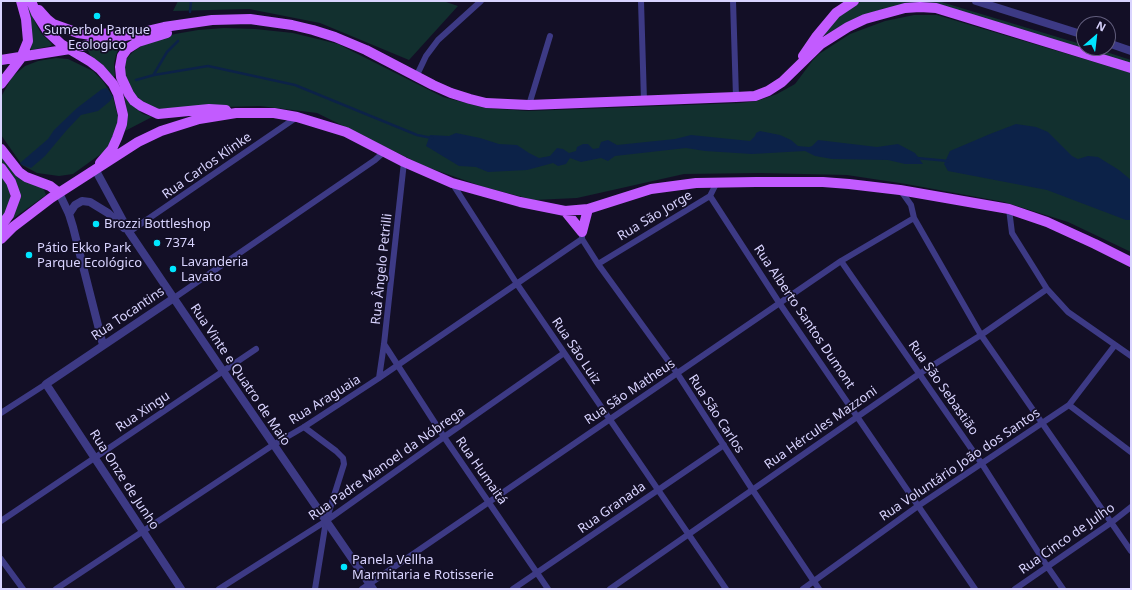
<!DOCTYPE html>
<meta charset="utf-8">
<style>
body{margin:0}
#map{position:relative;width:1132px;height:590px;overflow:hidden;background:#130f26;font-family:"Noto Sans",sans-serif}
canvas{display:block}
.frame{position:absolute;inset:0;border:2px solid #d9d4ff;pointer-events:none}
.north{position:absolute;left:1076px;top:16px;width:40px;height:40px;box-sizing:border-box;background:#130f26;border:1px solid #625e7d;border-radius:50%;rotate:28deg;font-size:11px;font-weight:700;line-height:16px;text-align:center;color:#d9d4ff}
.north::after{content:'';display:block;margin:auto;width:14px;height:18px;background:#00e5ff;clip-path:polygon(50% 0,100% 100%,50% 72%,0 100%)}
</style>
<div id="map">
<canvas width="1132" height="590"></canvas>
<div class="frame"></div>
<div class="north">N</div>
</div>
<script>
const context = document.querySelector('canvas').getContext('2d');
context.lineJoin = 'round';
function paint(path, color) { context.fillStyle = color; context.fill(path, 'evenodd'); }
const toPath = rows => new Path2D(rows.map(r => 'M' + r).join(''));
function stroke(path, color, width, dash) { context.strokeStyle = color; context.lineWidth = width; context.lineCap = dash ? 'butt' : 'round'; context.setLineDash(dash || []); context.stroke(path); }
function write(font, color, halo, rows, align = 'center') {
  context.font = font + ' "Noto Sans",sans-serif'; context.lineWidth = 3.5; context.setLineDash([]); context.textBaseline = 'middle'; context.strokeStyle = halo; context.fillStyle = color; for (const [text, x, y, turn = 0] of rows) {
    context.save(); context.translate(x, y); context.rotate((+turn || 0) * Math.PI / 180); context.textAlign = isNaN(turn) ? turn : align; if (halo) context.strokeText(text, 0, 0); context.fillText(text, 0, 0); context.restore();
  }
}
const green = toPath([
 [26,1,36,24,41,33,52,44,51,46,31,50,32,37],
 [178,1,443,1,458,6,409,60,320,23,249,9,173,11],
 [862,1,938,1,1084,45,1084,48,1094,48,1131,60,1131,64,1074,46,903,5,882,9,866,15,844,24,820,38,834,19,850,7],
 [914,15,937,15,1131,73,1131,252,1068,222,1004,202,906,184,847,175,760,173,684,174,577,198,534,200,484,187,424,166,317,113,260,106,154,109,134,95,126,80,124,71,126,59,133,52,150,40,175,34,198,30,224,28,255,29,293,33,338,44,443,97,485,108,528,111,740,103,757,101,777,94,795,84,813,60,819,54,850,34,885,21],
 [127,40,119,48,116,55,114,64,115,76,113,77,102,64,91,57,87,48],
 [56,58,68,59,93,71,103,81,113,97,118,117,116,133,105,151,73,174,59,176,37,173,22,165,1,135,1,97,12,77,25,66,38,61],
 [124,95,133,106,143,114,152,117,125,131,126,105],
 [1,156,43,187,46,195,11,220,17,184,1,161],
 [1,175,8,186,10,193,10,200,7,209,1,219]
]);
const water = toPath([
 [107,88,113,97,109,102,98,111,81,115,66,131,45,156,31,168,22,165,20,163,48,139,54,130,77,108,102,89],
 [1016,124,1036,127,1048,132,1072,156,1078,159,1088,156,1098,157,1119,170,1131,180,1131,220,1126,220,1047,190,948,171,944,164,950,151,990,134],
 [760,131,780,135,791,140,798,146,809,147,812,146,818,140,877,147,898,144,915,153,923,164,905,164,888,160,832,159,815,156,805,151,752,154,705,151,686,148,615,156,608,161,601,158,581,162,570,158,566,164,558,166,553,163,527,170,488,172,476,167,459,166,426,146,430,135,449,136,456,133,480,138,499,144,517,145,529,153,539,158,550,156,557,148,563,149,569,153,576,151,577,147,583,144,588,144,593,149,599,148,601,142,608,140,617,145,675,139,691,135,750,141,755,136,756,133]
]);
const stream = toPath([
 [190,12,191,1],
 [154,74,167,52,178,41],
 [136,80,154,75,208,66,295,85,417,135,432,138],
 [917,158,948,161]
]);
const minor = toPath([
 [641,1,644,101],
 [733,1,736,97],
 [416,77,426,56,438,40,481,1],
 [529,105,550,36],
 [452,183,517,284,726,589],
 [901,191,911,205,914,218,981,335,1131,551],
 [710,196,780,304,975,589],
 [1009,209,1012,233,1047,289,1068,312,1131,356],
 [129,232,297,117],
 [582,235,582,239,598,264,677,373,752,489,819,589],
 [841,261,982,464,1047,566,1063,589],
 [598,264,710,196,717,182],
 [174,298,375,160,385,151],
 [384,344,444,437,548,589],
 [379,378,384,344,404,162],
 [1069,405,1131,452],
 [1,413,46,384],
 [304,427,336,451,343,458,344,464,326,521,315,589],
 [1,521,256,349],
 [1,559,23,589],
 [56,589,273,445,304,427,379,378,582,239],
 [219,589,326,521,444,437,564,353],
 [362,589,841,261,914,218],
 [513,589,724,445],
 [610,589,857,417,919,374,981,335,1047,289],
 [803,589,918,506,1069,405,1115,345],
 [1015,589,1112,522,1131,507]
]);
const tertiary = toPath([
 [976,1,1084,35],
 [1108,43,1131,51],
 [95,169,129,232,223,371,373,589],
 [59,193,69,214,73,227,103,345],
 [69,214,75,205,82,201,90,202,108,213,124,228],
 [174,298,46,384,181,589]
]);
const primary = toPath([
 [31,1,36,13,48,32,61,44,91,62,100,69,113,84,118,94,123,115,122,124,117,138,112,149,100,163],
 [39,10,48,20,53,24,78,33,91,35,111,33],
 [167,33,138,42,127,49,122,56,120,67,121,77,129,94,134,101,141,106,158,114,209,109,226,110],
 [803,56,816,37,836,13,854,1],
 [1,60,70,49,164,27,212,20,250,19,292,25,313,30,335,37,366,50,433,85,451,93,470,99,486,103,529,105,736,97,755,96,768,91,782,82,821,44,848,27,865,19,883,14,905,8,920,7,936,8,1131,68],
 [1,84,21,58,28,41,26,19,21,1],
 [1,149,19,172,26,177,50,186,59,193],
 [1,168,11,182,16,196,9,215,1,226],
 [565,211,582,232],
 [582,232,588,209],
 [1,239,13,227,51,198,138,142,161,131,199,119,236,113,274,113,297,117,346,132,404,162,452,183,520,202,565,211,588,209,651,189,696,183,756,182,823,182,849,184,900,190,1009,209,1047,222,1095,244,1131,262]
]);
const markers = [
 [97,16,4,"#00e5ff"],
 [96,224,4,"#00e5ff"],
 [157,243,4,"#00e5ff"],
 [29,255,4,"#00e5ff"],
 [173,269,4,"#00e5ff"],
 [344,567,4,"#00e5ff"]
];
const poiNames = [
 ["Sumerbol Parque",97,30,"center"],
 ["Ecologico",97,45,"center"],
 ["Brozzi Bottleshop",104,224],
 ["7374",165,243],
 ["Pátio Ekko Park",37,248],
 ["Parque Ecológico",37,263],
 ["Lavanderia",181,262],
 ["Lavato",181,277],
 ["Panela Vellha",352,560],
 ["Marmitaria e Rotisserie",352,575]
];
const streetNames = [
 ["Rua Carlos Klinke",207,166,-35],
 ["Rua São Jorge",655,216,-31],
 ["Rua Ângelo Petrilli",382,269,-84],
 ["Rua Tocantins",128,314,-34],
 ["Rua Alberto Santos Dumont",804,317,56],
 ["Rua São Luiz",576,351,56],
 ["Rua Vinte e Quatro de Maio",240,375,56],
 ["Rua São Sebastião",943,388,55],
 ["Rua São Matheus",630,392,-34],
 ["Rua Araguaia",325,400,-32],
 ["Rua Xingu",143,412,-34],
 ["Rua São Carlos",716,414,57],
 ["Rua Hércules Mazzoni",821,428,-35],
 ["Rua Padre Manoel da Nóbrega",387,464,-35],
 ["Rua Voluntário João dos Santos",960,465,-34],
 ["Rua Humaitá",481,471,55],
 ["Rua Onze de Junho",124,480,57],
 ["Rua Granada",612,508,-35],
 ["Rua Cinco de Julho",1067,539,-35]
];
paint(green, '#12302f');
paint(water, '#0c2248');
stroke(stream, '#0c2248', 2.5);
stroke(minor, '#3d3a85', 6);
stroke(tertiary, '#3d3a85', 8);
stroke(primary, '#c25bff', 10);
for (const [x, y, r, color] of markers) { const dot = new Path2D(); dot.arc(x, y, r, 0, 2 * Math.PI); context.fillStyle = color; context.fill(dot); stroke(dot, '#130f26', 1.5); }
write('13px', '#d9d4ff', '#130f26', poiNames, 'left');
write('13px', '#d9d4ff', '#130f26', streetNames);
</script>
